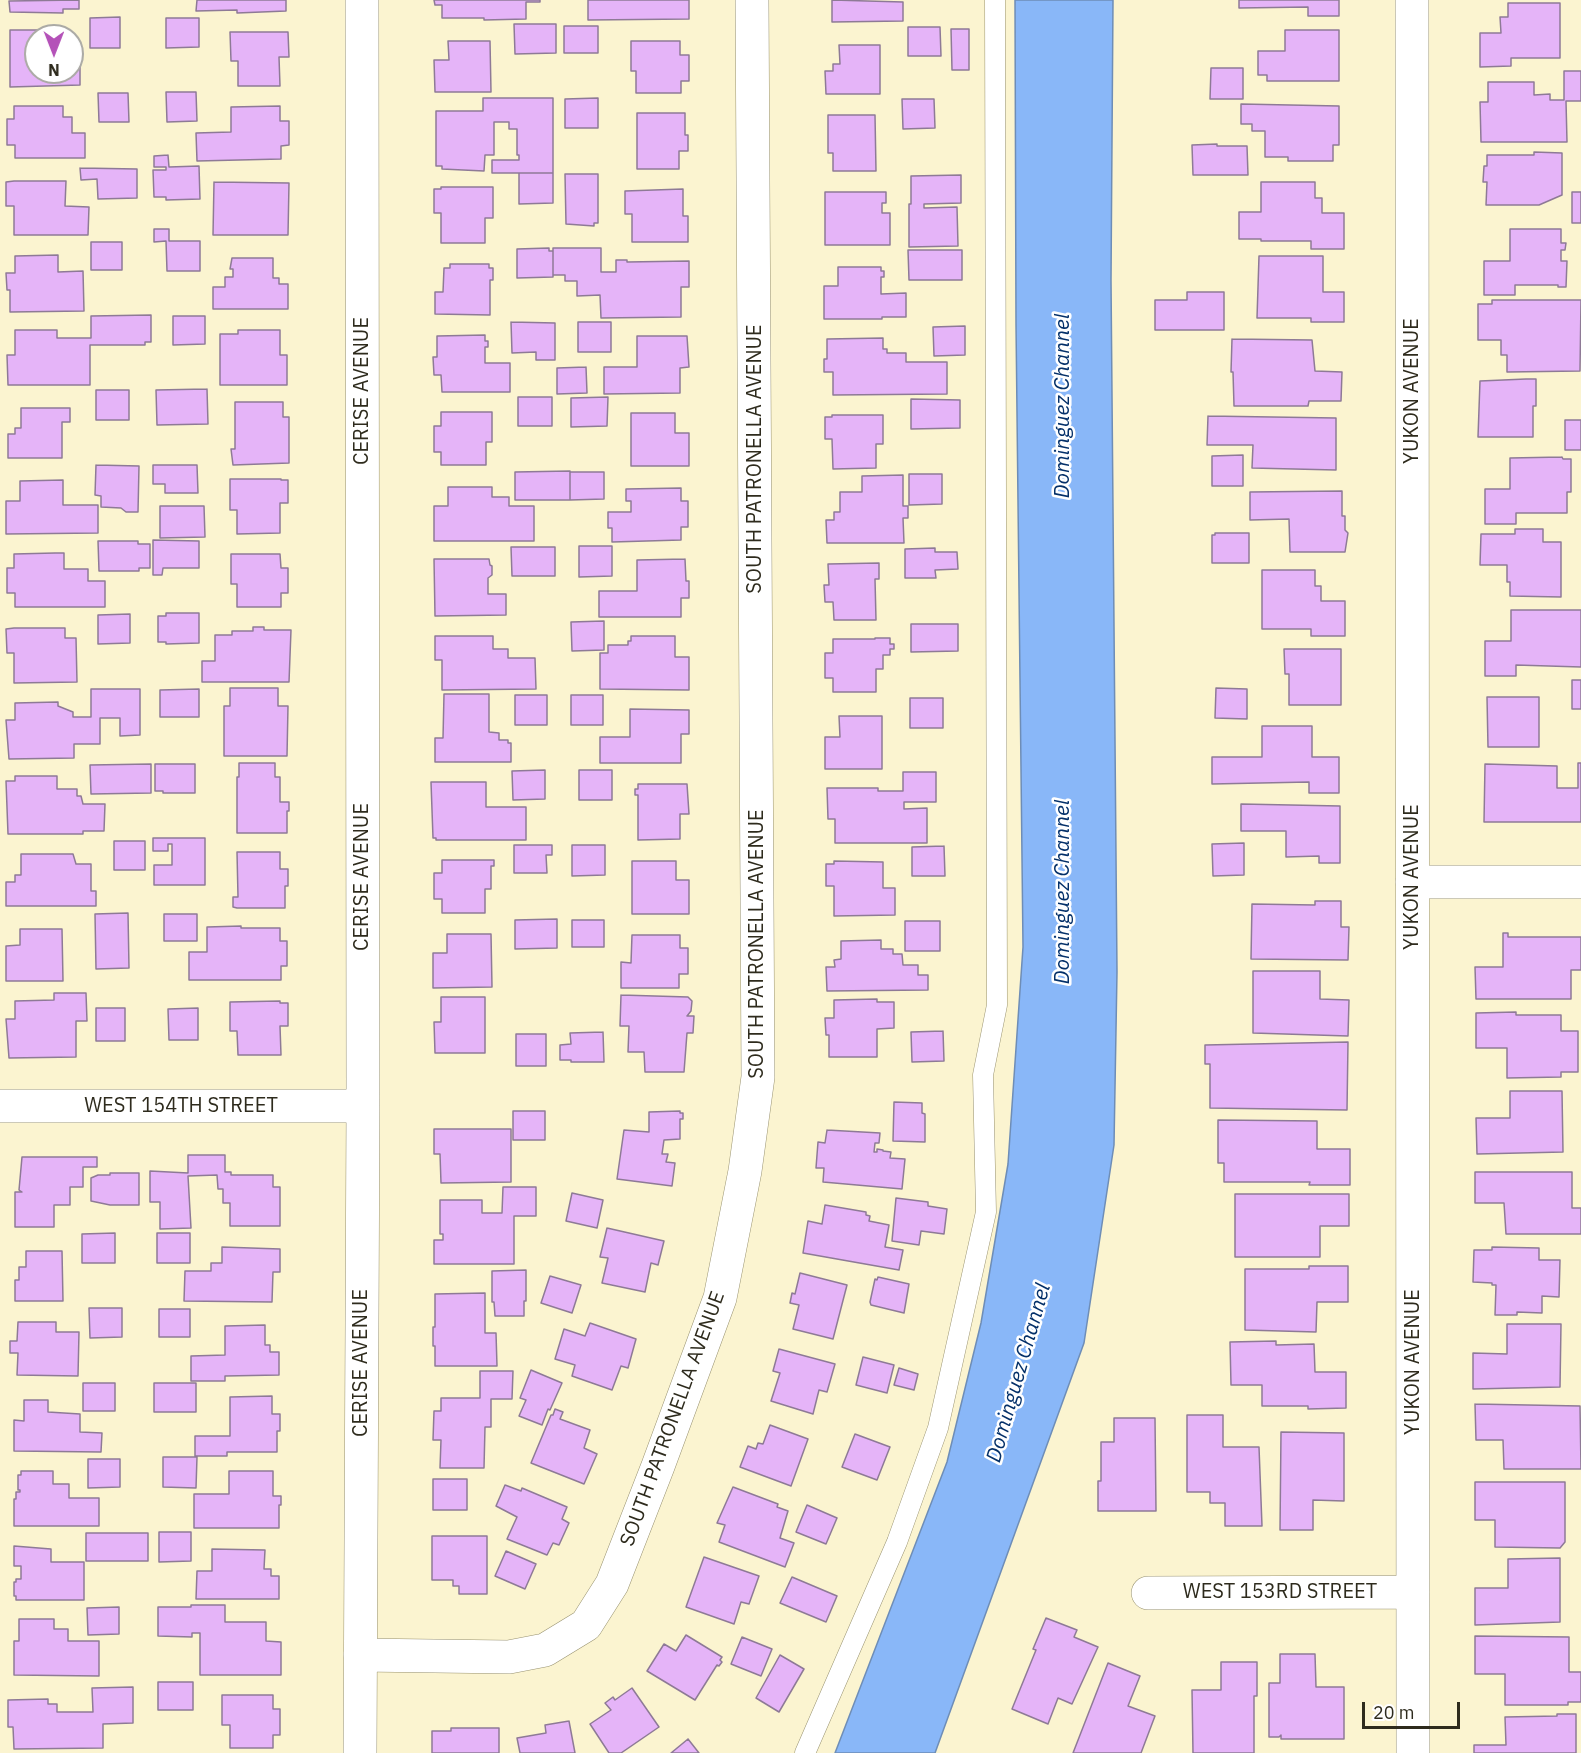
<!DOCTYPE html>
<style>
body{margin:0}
#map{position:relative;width:1581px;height:1753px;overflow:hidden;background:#fbf4d0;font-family:"IBM Plex Sans",sans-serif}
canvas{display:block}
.north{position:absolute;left:24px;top:24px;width:60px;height:60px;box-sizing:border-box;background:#fff;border:2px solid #abaaa5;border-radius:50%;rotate:180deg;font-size:16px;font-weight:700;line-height:24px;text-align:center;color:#2e2b1d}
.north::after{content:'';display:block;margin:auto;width:21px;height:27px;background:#b451b8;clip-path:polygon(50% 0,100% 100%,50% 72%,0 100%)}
.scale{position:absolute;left:1362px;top:1702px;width:98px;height:27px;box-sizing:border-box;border:3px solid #2e2b1d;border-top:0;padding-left:8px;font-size:18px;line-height:21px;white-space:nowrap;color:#2e2b1d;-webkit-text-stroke:4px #fff;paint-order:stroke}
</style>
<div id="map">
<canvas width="1581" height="1753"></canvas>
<div class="north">N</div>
<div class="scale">20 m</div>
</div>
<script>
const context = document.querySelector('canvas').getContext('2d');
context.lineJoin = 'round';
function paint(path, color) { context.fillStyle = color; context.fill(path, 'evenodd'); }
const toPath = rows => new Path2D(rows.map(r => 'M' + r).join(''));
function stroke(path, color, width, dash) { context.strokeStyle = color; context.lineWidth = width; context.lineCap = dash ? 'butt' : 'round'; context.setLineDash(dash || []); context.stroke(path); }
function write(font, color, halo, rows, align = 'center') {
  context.font = font + ' "IBM Plex Sans",sans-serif'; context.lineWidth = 5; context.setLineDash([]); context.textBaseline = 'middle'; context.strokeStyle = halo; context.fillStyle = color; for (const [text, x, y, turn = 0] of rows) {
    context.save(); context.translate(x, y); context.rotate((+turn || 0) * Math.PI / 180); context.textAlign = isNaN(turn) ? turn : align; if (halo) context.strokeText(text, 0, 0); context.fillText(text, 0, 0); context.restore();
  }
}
const water = toPath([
 [1015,0,1113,0,1111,280,1117,972,1114,1145,1084,1343,935,1753,835,1753,947,1462,981,1323,1008,1164,1023,947,1016,324,1015,0]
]);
const building = toPath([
 [79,0,79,9,63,9,63,13,10,12,9,1,79,0],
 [197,0,286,0,286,11,237,13,237,10,196,11,197,0],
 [434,0,540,0,540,2,526,2,526,19,484,20,484,18,442,18,442,5,435,5,434,0],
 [588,0,689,0,689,19,588,20,588,0],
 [832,0,903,2,903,21,832,22,832,0],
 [1239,0,1339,0,1339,16,1308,16,1308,7,1239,8,1239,0],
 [1508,3,1560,3,1560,58,1511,58,1511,66,1480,67,1480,33,1501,33,1500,17,1508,17,1508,3],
 [120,17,120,48,90,48,90,18,120,17],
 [166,18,199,18,199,47,166,48,166,18],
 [514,24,556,24,556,53,515,54,514,24],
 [564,26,598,26,598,53,564,53,564,26],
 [908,27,940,27,941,56,908,56,908,27],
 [951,29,969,29,969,70,952,70,951,29],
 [10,30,54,30,54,36,36,36,36,72,72,72,72,57,80,58,80,85,10,87,10,30],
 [1285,30,1339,30,1339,81,1267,81,1267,75,1258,75,1258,51,1285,51,1285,30],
 [230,32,288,32,289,57,279,57,280,86,238,86,238,61,231,61,230,32],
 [448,41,490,41,491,92,435,92,434,60,449,60,448,41],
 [631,41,680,41,680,55,689,55,689,81,681,81,681,93,636,93,636,71,631,71,631,41],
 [839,45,880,45,880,94,826,94,825,71,833,71,833,64,840,64,839,45],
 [1211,68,1243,68,1243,99,1210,99,1211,68],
 [1564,71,1581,71,1581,101,1566,101,1567,142,1481,142,1480,102,1488,102,1488,82,1534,82,1534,95,1550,94,1550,100,1564,100,1564,71],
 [166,92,196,92,197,121,167,122,166,92],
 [98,93,128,93,129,122,99,122,98,93],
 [483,98,553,98,553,173,492,173,492,160,519,160,519,155,517,155,517,129,509,129,509,122,494,122,494,155,485,155,484,171,442,169,442,166,436,166,436,111,483,111,483,98],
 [598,98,598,128,565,128,565,99,598,98],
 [902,99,934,99,935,128,903,129,902,99],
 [1241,104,1339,106,1339,145,1333,145,1333,161,1288,161,1288,157,1265,157,1265,131,1252,131,1252,124,1241,124,1241,104],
 [14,106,63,106,63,117,72,117,72,133,85,133,85,158,15,158,15,145,7,145,7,119,14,119,14,106],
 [280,106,280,121,289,121,289,145,281,146,281,159,197,161,196,133,231,132,231,107,280,106],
 [637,113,685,113,685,135,688,135,688,151,679,151,679,169,637,169,637,113],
 [828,115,875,115,876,171,833,171,833,153,828,153,828,115],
 [1217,144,1217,146,1247,146,1248,175,1193,175,1192,145,1217,144],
 [1534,152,1562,153,1562,195,1539,205,1486,205,1487,182,1483,182,1484,166,1487,166,1487,155,1534,155,1534,152],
 [168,155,169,167,199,166,200,199,166,200,166,197,154,197,153,170,166,170,166,167,154,167,154,156,168,155],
 [80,168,137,169,137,198,98,199,97,179,81,180,80,168],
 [519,173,553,173,553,203,519,204,519,173],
 [565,174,598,174,598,223,594,223,594,226,566,224,565,174],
 [961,175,961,203,924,204,924,208,957,207,958,246,909,247,909,204,911,204,911,176,961,175],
 [14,181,66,181,65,206,89,207,88,235,14,235,14,206,6,206,6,182,14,181],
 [214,182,289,183,288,235,213,235,214,182],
 [1261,182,1315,182,1315,198,1322,198,1322,213,1344,213,1344,249,1311,249,1311,241,1261,241,1261,239,1239,239,1239,212,1261,212,1261,182],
 [441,187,493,187,493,218,485,218,485,243,441,243,441,213,434,213,434,189,441,189,441,187],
 [683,189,683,216,688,216,688,242,632,242,632,214,625,214,625,191,683,189],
 [825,192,886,192,886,203,882,203,882,213,890,213,890,245,825,245,825,192],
 [1572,192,1581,192,1581,223,1572,223,1572,192],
 [154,229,169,229,169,241,200,241,200,271,167,271,166,241,154,242,154,229],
 [1510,229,1561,229,1561,243,1566,243,1565,250,1561,250,1561,261,1567,261,1566,287,1558,287,1558,285,1515,285,1515,295,1484,295,1484,261,1510,261,1510,229],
 [91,242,122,242,122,270,91,270,91,242],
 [549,248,549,251,553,251,553,277,517,278,517,249,549,248],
 [553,248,601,248,601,272,616,272,616,260,627,260,627,262,689,261,689,287,681,287,681,317,601,318,600,295,577,296,577,281,565,281,565,275,553,275,553,248],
 [908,250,962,250,962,280,909,280,908,250],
 [58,255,58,272,83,271,84,311,10,312,10,290,7,290,6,273,15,273,15,256,58,255],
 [1259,256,1323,256,1323,292,1344,292,1344,322,1311,322,1311,318,1257,318,1259,256],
 [232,258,273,258,273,278,279,278,279,284,288,284,288,309,213,309,213,287,225,287,225,277,233,277,233,269,230,269,232,258],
 [450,264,489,264,489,268,493,268,493,280,490,280,490,315,435,314,435,292,443,292,444,268,450,268,450,264],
 [838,267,881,267,881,271,884,271,884,277,881,277,881,294,906,293,906,317,882,317,882,319,824,319,824,286,838,286,838,267],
 [1187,292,1224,292,1224,330,1155,330,1155,300,1187,300,1187,292],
 [1492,300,1581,300,1580,371,1507,372,1507,355,1501,355,1501,340,1478,340,1478,304,1492,304,1492,300],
 [151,315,151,342,145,342,145,345,90,345,90,385,8,385,7,355,15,355,15,330,57,330,57,338,91,338,91,316,151,315],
 [173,316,205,316,205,344,173,345,173,316],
 [511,322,555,323,555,360,536,360,536,352,512,353,511,322],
 [578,322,611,322,611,352,578,352,578,322],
 [965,326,965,355,934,356,933,327,965,326],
 [238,330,280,330,280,355,287,355,287,385,220,385,220,334,238,334,238,330],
 [485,335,485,341,488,341,488,347,485,347,485,363,510,363,510,392,442,392,441,375,434,375,433,357,437,357,437,336,485,335],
 [637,336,687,336,689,367,680,368,680,393,604,394,604,367,637,367,637,336],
 [883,338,883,349,887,349,887,353,906,353,906,362,947,362,947,394,833,395,833,372,824,372,824,359,827,359,827,339,883,338],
 [1232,339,1312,340,1315,371,1342,372,1341,401,1309,401,1308,406,1234,406,1233,372,1231,372,1232,339],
 [586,367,587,393,557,394,557,368,586,367],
 [1526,379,1536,379,1536,406,1533,406,1533,437,1478,437,1480,381,1526,379],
 [207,389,208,424,157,425,156,390,207,389],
 [96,390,129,390,129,420,96,420,96,390],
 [518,397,552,397,552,426,518,426,518,397],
 [608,397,607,426,571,427,571,398,608,397],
 [911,399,960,400,960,428,911,429,911,399],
 [235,402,283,402,283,417,289,417,289,463,233,465,231,449,235,449,235,402],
 [21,408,70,408,70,422,62,422,62,458,8,458,8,434,15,434,15,428,21,428,21,408],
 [441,412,492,412,492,442,486,442,486,465,441,465,441,452,434,452,434,426,441,426,441,412],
 [631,413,675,413,675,433,689,433,689,466,631,466,631,413],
 [832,415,883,415,883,444,876,444,876,468,833,469,832,439,825,439,825,417,832,417,832,415],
 [1208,416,1336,418,1336,470,1252,468,1253,445,1207,445,1208,416],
 [1565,420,1581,420,1581,450,1565,450,1565,420],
 [1243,455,1243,486,1212,486,1212,456,1243,455],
 [1562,457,1563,459,1571,459,1571,492,1567,492,1567,513,1516,513,1516,524,1485,524,1485,489,1510,489,1510,458,1562,457],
 [96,465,139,466,138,512,126,512,121,508,101,507,101,496,95,495,96,465],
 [153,465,197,465,198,493,165,493,165,484,153,484,153,465],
 [570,471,570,500,515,500,515,472,570,471],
 [570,472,604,472,604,499,570,500,570,472],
 [909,474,942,474,942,504,909,505,909,474],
 [903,475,903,506,908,506,908,518,903,518,904,543,827,543,826,520,834,520,834,512,840,512,840,492,862,492,862,476,903,475],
 [230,479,281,479,281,480,288,480,288,503,280,503,280,533,237,534,237,510,230,510,230,479],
 [63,480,63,505,98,505,98,533,6,534,6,501,20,501,20,481,63,480],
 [448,487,492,487,492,497,509,497,509,506,534,506,534,541,434,541,434,506,448,506,448,487],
 [681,488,681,501,688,501,688,527,681,527,681,540,612,542,612,528,608,528,608,512,631,512,631,501,626,501,626,489,681,488],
 [1342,491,1342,516,1345,516,1345,530,1348,533,1345,552,1290,552,1289,519,1250,520,1250,492,1342,491],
 [160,506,204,506,205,537,160,538,160,506],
 [1515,529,1543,529,1543,542,1561,542,1561,597,1510,596,1510,582,1507,582,1507,565,1480,565,1481,534,1515,534,1515,529],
 [1215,533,1249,533,1249,563,1212,563,1212,535,1215,535,1215,533],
 [153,540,199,541,199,568,163,568,162,575,153,575,153,540],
 [98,541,138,541,138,544,150,544,150,568,139,568,139,571,99,571,98,541],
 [579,546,612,546,612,576,579,577,579,546],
 [511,547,555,547,555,576,512,576,511,547],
 [935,548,935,552,957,552,958,569,935,570,936,578,905,578,905,549,935,548],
 [55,553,64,553,64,569,88,569,88,581,105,581,105,607,15,607,15,593,7,593,7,568,14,568,14,554,55,553],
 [231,554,280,554,281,568,288,568,288,593,281,593,281,607,237,607,237,584,231,584,231,554],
 [434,559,489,559,490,565,492,566,492,575,488,578,488,594,506,594,506,615,435,616,434,559],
 [685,559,686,581,689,581,689,598,681,598,681,617,599,617,599,591,637,591,637,560,685,559],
 [879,563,879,579,875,579,876,620,834,620,833,602,825,602,824,585,829,585,828,564,879,563],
 [1262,570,1315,570,1315,586,1321,586,1321,601,1345,601,1345,636,1311,636,1311,629,1262,629,1262,570],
 [1511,610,1581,610,1581,667,1516,665,1516,676,1485,676,1485,641,1511,641,1511,610],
 [166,613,199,613,199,643,166,644,166,642,158,642,158,616,166,616,166,613],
 [130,614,130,643,98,644,98,615,130,614],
 [604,621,604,650,572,651,571,622,604,621],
 [911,624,958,624,958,651,911,652,911,624],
 [253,627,264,627,264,630,291,630,289,682,202,682,202,661,215,661,215,635,232,635,232,631,253,631,253,627],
 [14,628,65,628,65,638,76,638,77,682,14,683,14,653,7,653,6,629,14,628],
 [435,636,493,636,493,649,508,649,508,658,535,658,536,689,442,690,442,660,435,660,435,636],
 [631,636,675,636,675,657,689,657,689,690,600,689,600,653,608,653,608,645,628,645,628,641,631,641,631,636],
 [875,638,890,638,890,644,894,644,894,649,890,649,890,655,883,655,883,669,876,669,876,692,833,692,833,678,825,678,825,653,833,653,833,639,875,639,875,638],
 [1284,649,1341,649,1341,705,1289,705,1289,674,1285,674,1284,649],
 [1572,680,1581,680,1581,709,1572,709,1572,680],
 [230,688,278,688,278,706,288,706,287,756,224,756,224,706,230,706,230,688],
 [1216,688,1247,689,1247,719,1215,718,1216,688],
 [91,689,140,689,140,735,120,736,120,718,100,718,100,744,74,744,74,758,9,759,6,720,15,720,15,703,58,702,58,706,73,712,73,717,91,717,91,689],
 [199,689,199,717,160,717,160,690,199,689],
 [444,694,489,694,489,732,499,733,499,740,508,740,508,743,511,743,511,762,435,762,435,738,443,738,444,694],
 [515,695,547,695,547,725,515,725,515,695],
 [571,695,603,695,603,725,571,725,571,695],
 [1487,697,1539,697,1539,747,1488,747,1487,697],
 [910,698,943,698,943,728,910,728,910,698],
 [630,709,689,710,689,734,681,734,681,763,600,763,600,737,630,737,630,709],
 [839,716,882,716,882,769,825,769,825,737,840,737,839,716],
 [1262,726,1312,726,1312,757,1339,757,1339,793,1309,793,1309,782,1212,784,1212,757,1262,757,1262,726],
 [239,763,275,763,275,777,280,777,280,802,289,802,289,811,287,811,287,833,237,833,237,777,239,777,239,763],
 [1578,763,1581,763,1581,822,1484,822,1485,764,1557,766,1557,788,1578,788,1578,763],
 [151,764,151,793,91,794,90,765,151,764],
 [155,764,195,764,195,793,163,793,163,791,155,791,155,764],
 [545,770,545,799,513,800,512,771,545,770],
 [579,770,612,770,612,800,579,800,579,770],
 [903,772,936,772,936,802,904,802,904,809,927,808,927,843,835,843,835,819,828,819,827,788,878,788,878,791,903,791,903,772],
 [15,776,57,776,57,789,77,789,77,796,81,796,83,804,105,804,104,831,83,831,83,834,8,834,6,781,15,781,15,776],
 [431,782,486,782,486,807,526,807,526,840,436,840,436,838,433,838,431,782],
 [638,784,687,784,689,814,680,814,680,839,638,840,638,795,635,795,635,789,638,789,638,784],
 [1241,804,1340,806,1340,863,1319,863,1319,856,1286,857,1286,831,1241,831,1241,804],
 [153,838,205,838,205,885,154,885,154,865,172,865,172,844,168,844,168,851,153,851,153,838],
 [114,841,145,841,145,870,114,870,114,841],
 [1244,843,1244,875,1213,876,1212,844,1244,843],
 [514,845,552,845,552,855,546,855,547,873,514,873,514,845],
 [572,845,605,845,605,875,572,876,572,845],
 [944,846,945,876,912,876,912,847,944,846],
 [237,852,280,852,280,869,288,869,288,886,285,886,285,908,237,908,233,907,233,897,238,897,237,852],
 [21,854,73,854,76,864,91,864,91,891,96,891,96,906,6,906,6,882,15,882,15,875,21,875,21,854],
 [442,860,494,860,494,866,491,866,491,889,485,889,485,913,442,913,442,899,434,899,434,873,442,873,442,860],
 [632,861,676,861,676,880,689,880,689,914,632,914,632,861],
 [834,861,883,862,883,888,895,888,895,915,834,916,834,886,826,886,826,864,834,864,834,861],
 [1315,901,1341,901,1341,927,1349,927,1348,960,1251,959,1252,904,1315,905,1315,901],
 [128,913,129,968,96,969,95,914,128,913],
 [164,914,197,914,197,941,164,941,164,914],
 [557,919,557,948,515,949,515,920,557,919],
 [572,920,604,920,604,947,572,947,572,920],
 [905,921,940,921,940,951,905,951,905,921],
 [241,926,241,928,280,928,280,941,287,941,287,966,281,966,281,980,189,980,189,952,207,952,207,927,241,926],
 [20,929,62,929,63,981,6,981,6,946,20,945,20,929],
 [1503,933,1508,933,1508,937,1581,937,1581,970,1571,970,1571,999,1476,999,1475,967,1503,967,1503,933],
 [447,934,491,934,492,987,433,988,433,953,447,953,447,934],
 [632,935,680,935,680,948,688,948,688,974,679,974,679,988,621,988,621,962,631,963,632,935],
 [881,940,881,949,893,949,893,954,902,954,903,965,918,965,918,975,928,975,928,990,827,991,826,967,835,967,834,960,841,959,841,941,881,940],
 [1253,971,1320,971,1320,999,1349,1000,1348,1036,1253,1033,1253,971],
 [54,993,86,993,87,1021,76,1021,76,1057,9,1058,6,1019,15,1019,15,1001,54,1000,54,993],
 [621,995,688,997,692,1001,691,1011,687,1016,694,1016,693,1033,687,1033,684,1072,645,1072,644,1052,628,1052,629,1026,620,1026,621,995],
 [441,997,485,997,485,1053,435,1053,434,1022,441,1022,441,997],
 [877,999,877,1002,894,1002,894,1028,877,1029,877,1057,829,1057,829,1035,826,1035,825,1018,834,1018,834,1000,877,999],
 [280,1001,280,1003,288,1003,288,1026,280,1026,281,1055,238,1055,237,1031,230,1031,230,1002,280,1001],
 [96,1008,125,1008,125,1041,96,1041,96,1008],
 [198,1008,198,1040,169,1040,168,1009,198,1008],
 [1516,1012,1516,1015,1561,1015,1561,1031,1578,1031,1578,1072,1561,1072,1561,1077,1507,1078,1507,1048,1476,1048,1476,1013,1516,1012],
 [943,1031,944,1061,912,1062,911,1032,943,1031],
 [603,1032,604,1062,571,1062,571,1060,560,1060,560,1045,571,1044,570,1033,603,1032],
 [516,1034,546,1034,546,1066,516,1066,516,1034],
 [1348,1042,1347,1110,1210,1108,1210,1064,1205,1064,1205,1045,1348,1042],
 [1510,1091,1562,1091,1563,1152,1477,1154,1476,1118,1510,1118,1510,1091],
 [894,1102,922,1103,922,1113,925,1114,925,1142,893,1141,894,1102],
 [513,1111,545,1111,545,1140,513,1140,513,1111],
 [680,1111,680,1113,683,1113,683,1119,680,1119,680,1139,664,1140,662,1154,668,1154,666,1162,675,1163,672,1186,617,1179,624,1130,649,1132,649,1112,680,1111],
 [1218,1120,1317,1121,1317,1149,1350,1149,1350,1185,1309,1185,1310,1182,1224,1182,1224,1163,1218,1163,1218,1120],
 [434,1129,511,1129,511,1182,441,1183,440,1154,434,1154,434,1129],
 [827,1130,880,1133,879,1143,875,1143,874,1152,877,1152,877,1149,883,1150,883,1151,891,1152,890,1158,905,1159,902,1189,823,1182,824,1168,816,1168,818,1142,825,1143,827,1130],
 [188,1155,225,1155,225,1172,231,1172,231,1175,273,1175,273,1187,280,1187,280,1226,230,1226,230,1203,223,1203,223,1189,218,1189,217,1175,188,1176,191,1228,160,1229,160,1202,150,1202,150,1171,188,1173,188,1155],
 [22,1157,97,1157,97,1167,83,1167,83,1187,70,1187,70,1205,54,1205,54,1227,15,1227,15,1192,22,1192,19,1190,22,1157],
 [1475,1172,1572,1172,1572,1208,1581,1208,1581,1234,1506,1234,1504,1203,1475,1203,1475,1172],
 [110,1173,139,1173,139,1205,110,1205,91,1201,91,1178,98,1175,110,1175,110,1173],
 [503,1187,536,1187,536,1216,514,1216,514,1264,434,1264,434,1240,443,1240,443,1234,440,1234,440,1200,482,1200,482,1213,502,1213,503,1187],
 [572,1193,603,1200,597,1228,566,1221,572,1193],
 [1235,1194,1349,1194,1349,1226,1320,1226,1320,1257,1235,1257,1235,1194],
 [896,1198,928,1202,928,1206,947,1209,944,1234,921,1231,919,1245,892,1241,896,1198],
 [825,1205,866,1212,866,1215,870,1216,869,1221,889,1225,885,1247,903,1250,899,1270,803,1253,808,1221,822,1224,825,1205],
 [607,1228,664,1241,658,1265,651,1263,645,1292,602,1283,608,1258,600,1257,607,1228],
 [115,1233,115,1263,82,1263,82,1234,115,1233],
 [157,1233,190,1233,190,1263,157,1263,157,1233],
 [222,1247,280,1249,280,1272,273,1272,272,1302,184,1301,185,1271,211,1271,211,1263,222,1263,222,1247],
 [1492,1247,1539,1248,1539,1260,1560,1260,1559,1297,1542,1296,1542,1313,1517,1312,1517,1315,1495,1315,1496,1285,1492,1285,1492,1283,1473,1282,1474,1250,1492,1250,1492,1247],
 [26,1251,62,1251,63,1301,15,1301,15,1280,19,1280,19,1267,26,1267,26,1251],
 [1309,1266,1348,1266,1348,1302,1317,1302,1316,1332,1245,1330,1245,1269,1309,1269,1309,1266],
 [526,1270,526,1301,524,1301,524,1316,495,1316,494,1302,492,1302,492,1271,526,1270],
 [800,1273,847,1285,833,1339,793,1329,799,1305,790,1303,792,1293,795,1294,800,1273],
 [550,1276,581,1285,572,1313,541,1303,550,1276],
 [878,1277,909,1284,904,1313,871,1305,870,1302,875,1279,877,1280,878,1277],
 [485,1293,485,1333,496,1333,497,1366,435,1366,435,1346,433,1346,433,1327,435,1327,435,1294,485,1293],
 [89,1308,122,1308,122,1337,90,1338,89,1308],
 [159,1309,190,1309,190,1337,159,1337,159,1309],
 [18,1322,56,1322,56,1332,79,1332,78,1376,17,1375,18,1353,10,1353,10,1341,17,1341,18,1322],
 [590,1323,636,1339,628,1368,621,1366,612,1390,572,1376,575,1365,555,1359,564,1329,585,1336,590,1323],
 [1507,1324,1561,1324,1560,1387,1473,1389,1473,1353,1507,1354,1507,1324],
 [265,1325,265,1345,270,1345,270,1352,279,1352,279,1375,225,1376,225,1381,191,1381,191,1356,225,1355,225,1326,265,1325],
 [1276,1341,1276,1345,1314,1344,1315,1372,1346,1372,1346,1408,1308,1409,1308,1406,1262,1406,1262,1385,1231,1385,1230,1342,1276,1341],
 [779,1349,835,1364,827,1392,819,1390,813,1414,771,1401,780,1373,773,1371,779,1349],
 [863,1357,894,1365,887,1393,856,1385,863,1357],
 [899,1368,918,1374,914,1390,894,1385,899,1368],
 [531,1370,562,1383,550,1410,548,1409,542,1425,519,1416,526,1400,520,1398,531,1370],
 [480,1371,513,1371,512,1399,491,1399,491,1427,485,1427,484,1468,440,1468,441,1440,433,1440,434,1411,441,1411,441,1398,480,1398,480,1371],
 [83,1383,115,1383,115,1411,83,1411,83,1383],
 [154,1383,196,1383,196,1412,154,1412,154,1383],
 [272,1396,272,1414,280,1414,280,1431,277,1431,277,1452,227,1452,227,1456,195,1456,195,1436,230,1436,230,1397,272,1396],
 [24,1400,48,1400,48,1412,80,1414,80,1432,102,1433,101,1452,14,1451,14,1420,24,1421,24,1400],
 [1475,1404,1580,1406,1581,1469,1504,1469,1503,1440,1476,1440,1475,1404],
 [555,1409,563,1412,560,1419,590,1430,584,1448,597,1454,584,1484,531,1463,551,1415,553,1415,555,1409],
 [1187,1415,1223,1415,1223,1447,1259,1447,1262,1526,1225,1526,1225,1503,1210,1503,1210,1492,1187,1492,1187,1415],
 [1114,1418,1155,1418,1156,1511,1098,1511,1098,1481,1101,1481,1101,1442,1114,1442,1114,1418],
 [770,1425,808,1439,791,1486,740,1467,748,1446,756,1449,758,1443,763,1444,770,1425],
 [1281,1432,1344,1433,1344,1501,1313,1500,1313,1530,1280,1530,1281,1432],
 [855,1434,890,1447,877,1480,842,1467,855,1434],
 [163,1457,197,1457,196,1488,163,1487,163,1457],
 [88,1459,120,1459,120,1487,88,1488,88,1459],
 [21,1471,53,1471,53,1484,69,1484,69,1498,99,1498,99,1526,14,1526,14,1499,16,1499,16,1492,20,1492,20,1490,18,1490,18,1475,21,1475,21,1471],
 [229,1471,273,1471,273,1496,281,1496,281,1505,279,1505,279,1528,194,1528,194,1494,229,1494,229,1471],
 [433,1479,467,1479,467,1510,433,1510,433,1479],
 [1475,1482,1565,1482,1565,1542,1560,1548,1495,1547,1495,1520,1475,1520,1475,1482],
 [505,1485,521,1491,522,1488,567,1507,562,1519,569,1523,559,1545,553,1543,547,1555,507,1539,517,1517,496,1506,505,1485],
 [733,1487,778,1504,777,1507,788,1511,780,1538,794,1543,785,1567,719,1542,725,1525,717,1523,733,1487],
 [807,1505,837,1518,826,1544,796,1532,807,1505],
 [159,1532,191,1532,191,1561,159,1562,159,1532],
 [86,1533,148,1533,148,1561,86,1561,86,1533],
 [432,1536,487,1536,487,1594,459,1594,459,1586,453,1586,453,1580,432,1580,432,1536],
 [14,1546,51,1549,51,1562,84,1562,84,1600,16,1600,16,1596,14,1596,14,1582,16,1582,16,1579,21,1579,21,1566,14,1566,14,1546],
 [212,1549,265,1550,264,1569,271,1569,271,1576,279,1576,279,1599,196,1599,197,1571,212,1571,212,1549],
 [506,1551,536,1564,525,1589,495,1576,506,1551],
 [704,1557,759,1576,749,1604,741,1602,734,1624,686,1607,704,1557],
 [1560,1558,1560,1622,1475,1625,1475,1588,1508,1588,1508,1559,1560,1558],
 [792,1577,837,1596,826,1622,780,1603,792,1577],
 [191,1605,225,1605,225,1622,266,1622,266,1641,281,1642,281,1675,200,1675,200,1633,192,1633,192,1637,158,1636,158,1607,191,1607,191,1605],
 [119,1607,119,1634,88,1635,87,1608,119,1607],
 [1046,1618,1077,1630,1074,1637,1098,1647,1072,1704,1058,1698,1048,1724,1012,1709,1036,1650,1033,1649,1046,1618],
 [19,1619,54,1619,54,1629,68,1629,68,1641,99,1641,99,1676,14,1675,14,1641,19,1641,19,1619],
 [686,1635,722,1657,720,1660,722,1662,719,1666,717,1665,695,1700,647,1671,664,1644,676,1651,686,1635],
 [1475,1636,1569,1637,1569,1672,1581,1672,1581,1702,1568,1702,1568,1705,1505,1705,1505,1674,1475,1674,1475,1636],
 [742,1637,772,1649,761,1676,731,1664,742,1637],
 [1280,1654,1315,1654,1316,1687,1344,1687,1344,1739,1281,1739,1281,1735,1279,1737,1269,1737,1269,1683,1280,1683,1280,1654],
 [780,1655,804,1669,779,1712,756,1698,780,1655],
 [1221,1662,1257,1662,1257,1696,1254,1696,1254,1753,1193,1753,1192,1690,1221,1690,1221,1662],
 [1108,1663,1140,1676,1128,1706,1155,1716,1141,1753,1073,1753,1108,1663],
 [158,1682,193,1682,193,1710,158,1710,158,1682],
 [133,1687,133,1723,103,1724,103,1748,14,1749,13,1727,8,1727,8,1700,48,1699,48,1704,57,1704,57,1712,93,1712,92,1688,133,1687],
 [632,1688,659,1727,621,1753,609,1753,590,1724,611,1710,605,1703,613,1697,615,1700,632,1688],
 [222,1695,273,1695,273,1709,280,1709,280,1735,273,1735,273,1748,230,1748,230,1725,222,1725,222,1695],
 [1557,1714,1576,1714,1576,1753,1474,1753,1474,1745,1506,1745,1505,1717,1557,1716,1557,1714],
 [569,1721,575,1753,520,1753,517,1738,546,1733,545,1725,569,1721],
 [451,1728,499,1728,499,1753,432,1753,432,1731,451,1731,451,1728],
 [688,1739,699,1753,671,1753,688,1739]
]);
const service = toPath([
 [805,1753,897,1542,938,1428,986,1212,983,1075,997,1005,995,0]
]);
const minor = toPath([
 [1412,0,1413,1753],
 [1412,882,1581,882],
 [0,1106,363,1106],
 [1148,1593,1413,1592],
 [360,1655,509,1657,545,1650,586,1625,612,1584,658,1466,720,1298,745,1171,758,1077,752,0],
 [360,1753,363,1106,362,0]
]);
const streetNames = [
 ["CERISE AVENUE",362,391,-90],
 ["YUKON AVENUE",1412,391,-90],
 ["SOUTH PATRONELLA AVENUE",755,459,-90],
 ["CERISE AVENUE",362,877,-90],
 ["YUKON AVENUE",1412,877,-90],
 ["SOUTH PATRONELLA AVENUE",757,944,-90],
 ["WEST 154TH STREET",181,1106],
 ["YUKON AVENUE",1413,1362,-90],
 ["CERISE AVENUE",361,1363,-90],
 ["SOUTH PATRONELLA AVENUE",673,1419,-70],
 ["WEST 153RD STREET",1280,1592]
];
const waterNames = [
 ["Dominguez Channel",1063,406,-90],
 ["Dominguez Channel",1063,892,-90],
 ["Dominguez Channel",1019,1373,-74]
];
paint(water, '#89b7f8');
stroke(water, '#6e8db6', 1.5);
paint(building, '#e5b4f8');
stroke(building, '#8e7a96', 1.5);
stroke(service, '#989270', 21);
stroke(minor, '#989270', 34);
stroke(service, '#fff', 20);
stroke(minor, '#fff', 33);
write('20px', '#2e2b1d', '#fff', streetNames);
write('italic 21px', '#043069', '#fff', waterNames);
</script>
